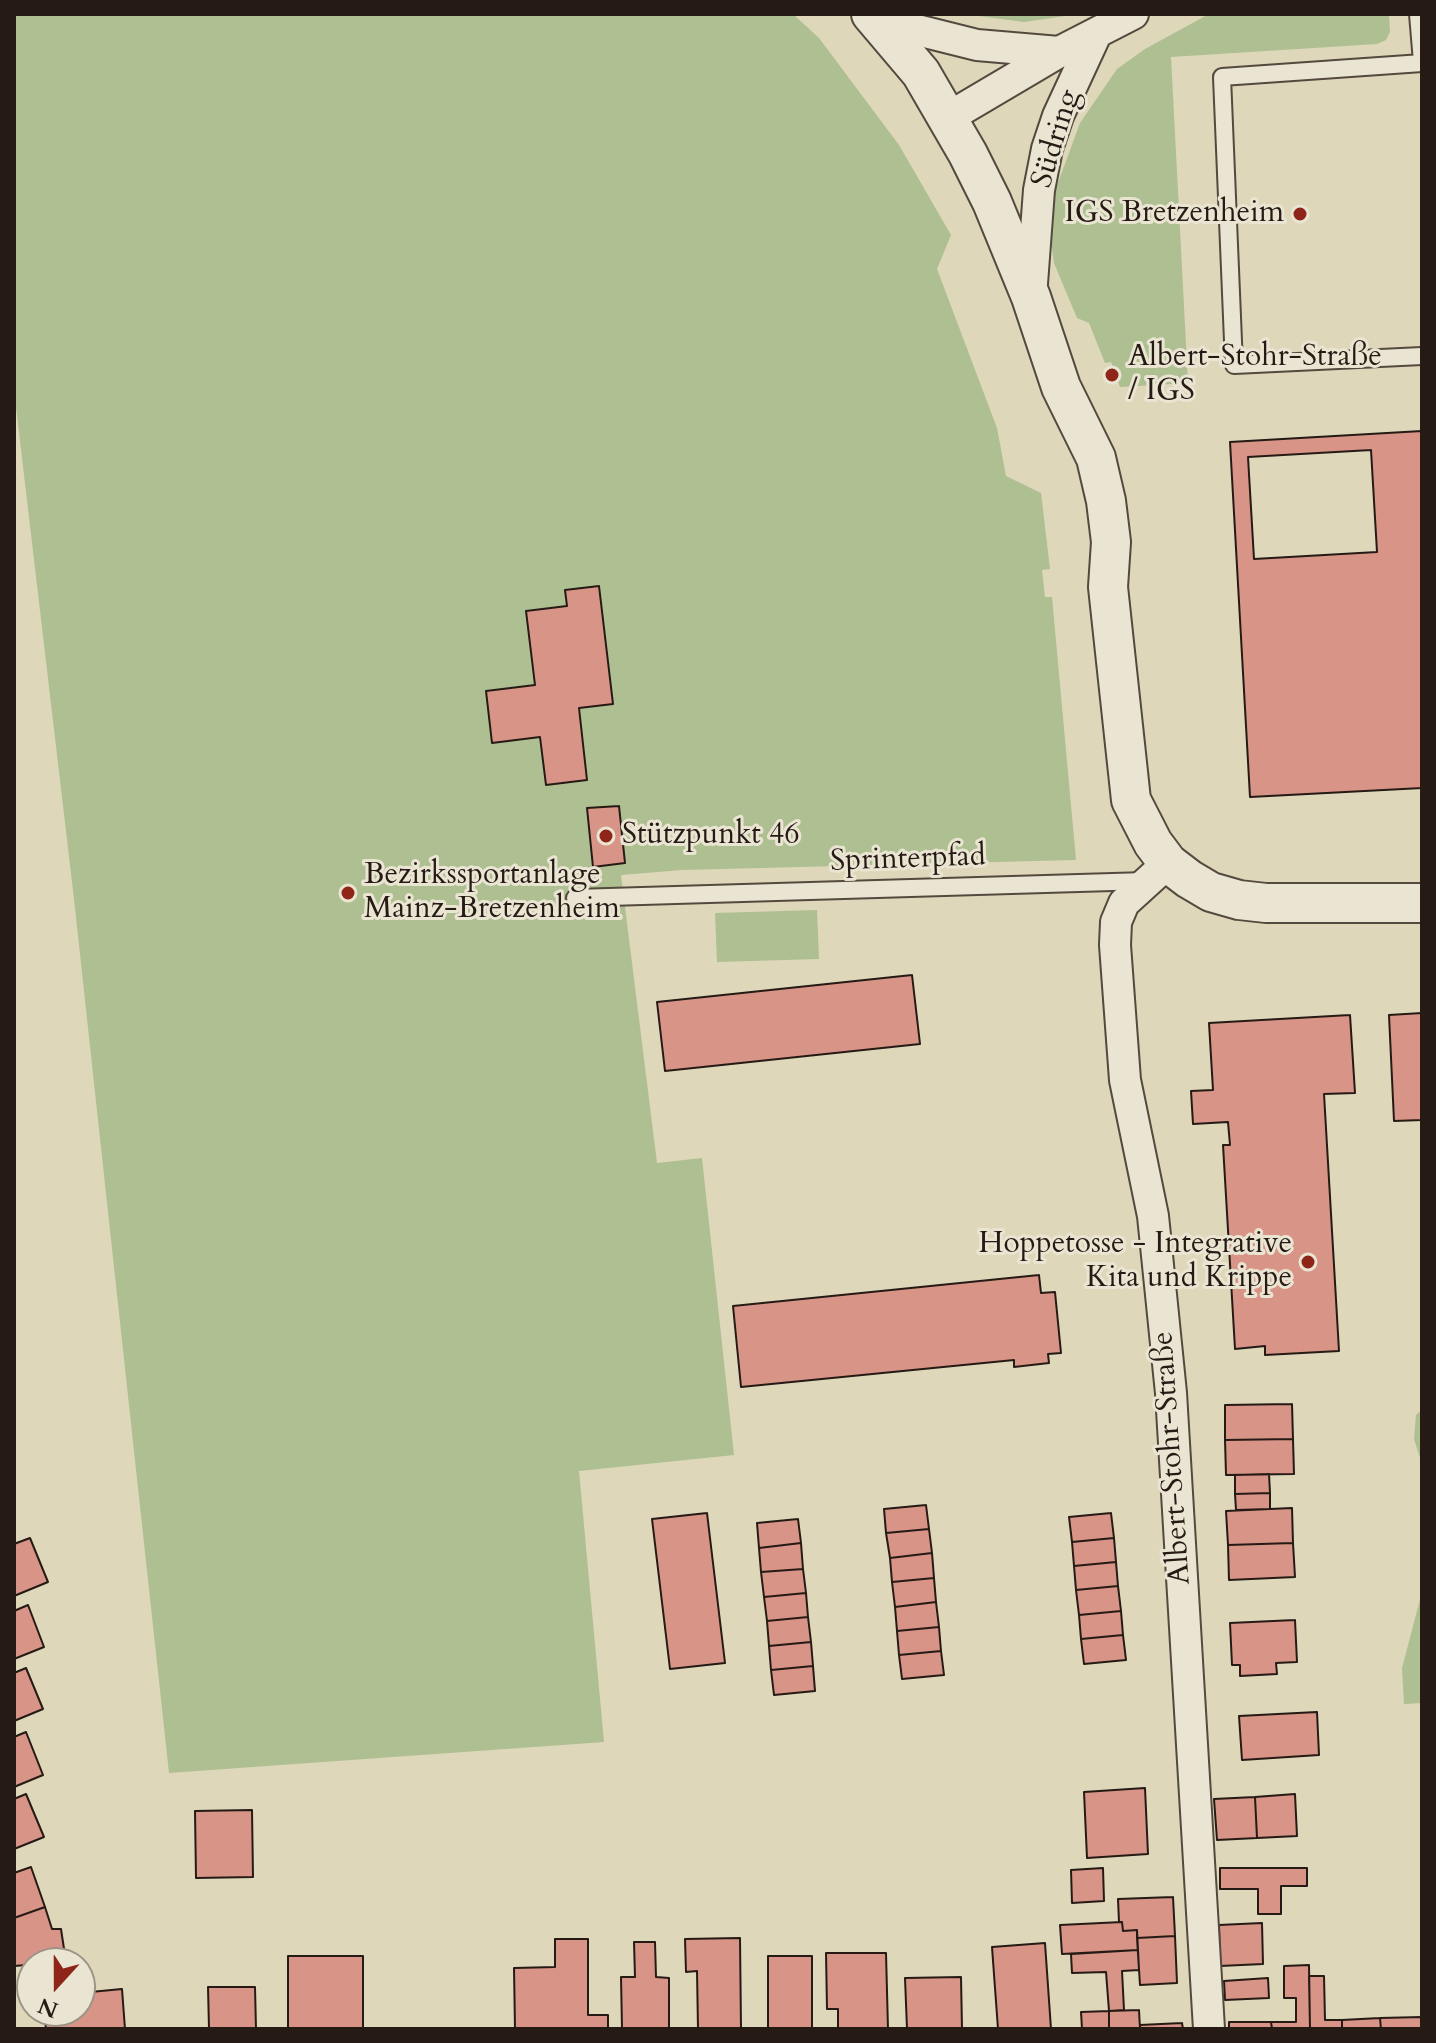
<!DOCTYPE html>
<meta charset="utf-8">
<style>
body{margin:0}
#map{position:relative;width:1436px;height:2043px;overflow:hidden;background:#ded7ba;font-family:Cardo,serif}
canvas{display:block}
.frame{position:absolute;inset:0;border:16px solid #261a15;pointer-events:none}
.north{position:absolute;left:16px;top:1947px;width:80px;height:80px;box-sizing:border-box;background:#eae5d2;border:2px solid #9c9486;border-radius:50%;rotate:201deg;font-size:22px;font-weight:700;line-height:32px;text-align:center;color:#261a15}
.north::after{content:'';display:block;margin:auto;width:28px;height:36px;background:#8f2418;clip-path:polygon(50% 0,100% 100%,50% 72%,0 100%)}
</style>
<div id="map">
<canvas width="1436" height="2043"></canvas>
<div class="frame"></div>
<div class="north">N</div>
</div>
<script>
const context = document.querySelector('canvas').getContext('2d');
context.lineJoin = 'round';
function paint(path, color) { context.fillStyle = color; context.fill(path, 'evenodd'); }
const toPath = rows => new Path2D(rows.map(r => 'M' + r).join(''));
function stroke(path, color, width, dash) { context.strokeStyle = color; context.lineWidth = width; context.lineCap = dash ? 'butt' : 'round'; context.setLineDash(dash || []); context.stroke(path); }
function write(font, color, halo, rows, align = 'center') {
  context.font = font + ' Cardo,serif'; context.lineWidth = 6; context.setLineDash([]); context.textBaseline = 'middle'; context.strokeStyle = halo; context.fillStyle = color; for (const [text, x, y, turn = 0] of rows) {
    context.save(); context.translate(x, y); context.rotate((+turn || 0) * Math.PI / 180); context.textAlign = isNaN(turn) ? turn : align; if (halo) context.strokeText(text, 0, 0); context.fillText(text, 0, 0); context.restore();
  }
}
const green = toPath([
 [14,14,793,14,819,38,899,145,951,235,937,269,997,428,1006,476,1041,493,1050,569,1042,570,1045,597,1052,597,1076,860,682,870,621,875,657,1163,702,1158,734,1455,579,1471,604,1742,169,1773,74,899,14,390],
 [964,14,1079,14,1024,22],
 [1209,14,1389,14,1390,32,1386,40,1377,44,1171,57,1188,383,1120,387,1111,362,1105,363,1089,323,1077,318,1054,263,1049,227,1055,191,1080,123,1117,69,1145,49],
 [817,910,819,959,717,962,715,913],
 [1422,1410,1422,1464,1414,1439,1416,1415],
 [1422,1592,1422,1703,1404,1704,1402,1668]
]);
const building = toPath([
 [1422,431,1422,788,1250,797,1230,442,1422,431],
 [1371,450,1377,552,1254,559,1248,457,1371,450],
 [599,586,613,704,579,708,587,780,546,785,540,737,492,743,486,691,535,685,526,611,567,606,565,590,599,586],
 [619,806,625,863,593,867,587,808,619,806],
 [912,975,920,1044,665,1071,657,1002,912,975],
 [1422,1013,1422,1120,1394,1121,1389,1015,1422,1013],
 [1350,1015,1355,1093,1324,1094,1339,1351,1265,1355,1265,1346,1235,1349,1223,1145,1230,1145,1228,1122,1193,1124,1191,1091,1213,1090,1209,1023,1350,1015],
 [1039,1275,1041,1293,1055,1292,1061,1353,1048,1354,1049,1363,1014,1367,1014,1360,741,1387,733,1306,1039,1275],
 [1292,1404,1293,1439,1225,1440,1225,1405,1292,1404],
 [1293,1439,1294,1474,1226,1475,1225,1440,1293,1439],
 [1269,1474,1270,1493,1235,1494,1235,1475,1269,1474],
 [1270,1493,1270,1509,1236,1510,1235,1494,1270,1493],
 [926,1505,929,1529,886,1533,884,1509,926,1505],
 [1292,1508,1293,1543,1228,1545,1226,1511,1292,1508],
 [707,1513,725,1663,670,1669,652,1519,707,1513],
 [1111,1513,1114,1538,1072,1542,1069,1517,1111,1513],
 [798,1519,801,1543,759,1548,757,1523,798,1519],
 [929,1529,932,1553,890,1558,886,1533,929,1529],
 [30,1538,48,1582,14,1596,14,1544,30,1538],
 [1114,1538,1116,1562,1074,1566,1072,1542,1114,1538],
 [801,1543,803,1569,761,1572,759,1548,801,1543],
 [1293,1543,1295,1577,1229,1580,1228,1545,1293,1543],
 [932,1553,934,1578,892,1582,890,1558,932,1553],
 [1116,1562,1118,1586,1076,1590,1074,1566,1116,1562],
 [803,1569,806,1593,764,1597,761,1572,803,1569],
 [934,1578,936,1602,895,1607,892,1582,934,1578],
 [1118,1586,1121,1611,1079,1615,1076,1590,1118,1586],
 [806,1593,808,1617,767,1621,764,1597,806,1593],
 [936,1602,939,1627,897,1631,895,1607,936,1602],
 [28,1605,44,1647,14,1659,14,1611,28,1605],
 [1121,1611,1123,1635,1081,1639,1079,1615,1121,1611],
 [808,1617,811,1642,769,1646,767,1621,808,1617],
 [1295,1620,1297,1662,1276,1663,1277,1674,1240,1676,1240,1665,1232,1665,1230,1623,1295,1620],
 [939,1627,941,1651,899,1655,897,1631,939,1627],
 [1123,1635,1126,1660,1084,1664,1081,1639,1123,1635],
 [811,1642,813,1666,771,1670,769,1646,811,1642],
 [941,1651,944,1675,902,1679,899,1655,941,1651],
 [813,1666,815,1691,774,1695,771,1670,813,1666],
 [26,1668,43,1709,14,1721,14,1673,26,1668],
 [1317,1712,1319,1755,1242,1760,1239,1716,1317,1712],
 [26,1732,43,1775,14,1787,14,1737,26,1732],
 [1145,1788,1148,1854,1087,1858,1084,1792,1145,1788],
 [26,1794,44,1837,14,1849,14,1799,26,1794],
 [1295,1794,1297,1836,1257,1838,1255,1797,1295,1794],
 [1255,1797,1257,1838,1217,1840,1214,1799,1255,1797],
 [252,1810,253,1877,196,1878,195,1811,252,1810],
 [31,1867,45,1907,14,1918,14,1873,31,1867],
 [1103,1868,1104,1901,1072,1903,1071,1870,1103,1868],
 [1220,1868,1307,1868,1307,1886,1281,1886,1281,1914,1258,1914,1258,1889,1220,1889,1220,1868],
 [1173,1897,1175,1936,1137,1938,1137,1930,1123,1931,1122,1922,1119,1922,1118,1899,1173,1897],
 [45,1907,52,1929,61,1929,66,1962,14,1966,14,1918,45,1907],
 [1122,1922,1123,1931,1137,1930,1138,1950,1062,1954,1060,1925,1122,1922],
 [1262,1923,1263,1964,1220,1966,1219,1925,1262,1923],
 [1175,1936,1177,1983,1140,1985,1137,1938,1175,1936],
 [740,1938,741,2029,698,2029,697,1971,686,1972,685,1939,740,1938],
 [555,1939,588,1939,588,2015,608,2015,608,2029,515,2029,514,1968,555,1967,555,1939],
 [634,1942,655,1942,656,1977,669,1978,669,2029,622,2029,621,1977,635,1977,634,1942],
 [1045,1943,1051,2029,998,2029,992,1947,1045,1943],
 [1138,1950,1139,1970,1122,1971,1124,2010,1109,2011,1106,1972,1072,1973,1071,1954,1138,1950],
 [826,1953,886,1953,888,2029,838,2029,838,2009,827,2009,826,1953],
 [288,1956,363,1956,363,2029,288,2029,288,1956],
 [768,1956,812,1956,812,2029,768,2029,768,1956],
 [1309,1965,1310,2029,1272,2029,1271,2022,1296,2022,1296,1998,1284,1998,1284,1966,1309,1965],
 [1309,1976,1324,1976,1325,2020,1342,2020,1342,2029,1310,2029,1309,1976],
 [961,1977,962,2029,907,2029,905,1978,961,1977],
 [1268,1978,1269,1998,1225,2000,1224,1981,1268,1978],
 [208,1987,255,1987,256,2029,209,2029,208,1987],
 [122,1989,125,2029,46,2029,44,2011,80,2011,80,1993,122,1989],
 [1139,2010,1140,2029,1109,2029,1109,2011,1139,2010],
 [1109,2011,1109,2029,1082,2029,1081,2012,1109,2011],
 [1422,2017,1422,2029,1381,2029,1380,2018,1422,2017],
 [1380,2018,1381,2029,1342,2029,1342,2020,1380,2018],
 [1229,2022,1271,2022,1272,2029,1229,2029,1229,2022],
 [1182,2023,1183,2029,1140,2029,1140,2025,1182,2023]
]);
const service = toPath([
 [1418,14,1422,62],
 [1422,63,1222,77,1234,365,1422,356],
 [575,898,1146,881]
]);
const minor = toPath([
 [877,20,977,45,1059,52],
 [949,117,1059,52,1133,14],
 [1031,297,1039,190,1047,149,1058,116,1096,34],
 [1168,863,1124,903,1116,922,1115,945,1125,1080,1153,1216,1171,1393,1209,2029]
]);
const tertiary = toPath([
 [871,14,921,73,968,154,992,202,1031,297,1061,387,1096,458,1106,501,1111,542,1108,587,1131,800,1153,843,1168,863,1189,879,1211,892,1239,900,1266,903,1422,903]
]);
const markers = [
 [1300,214,8,"#8f2418"],
 [1112,375,8,"#8f2418"],
 [606,836,8,"#8f2418"],
 [348,893,8,"#8f2418"],
 [1308,1262,8,"#8f2418"]
];
const streetNames = [
 ["Südring",1057,139,-73],
 ["Sprinterpfad",908,860,-2],
 ["Albert-Stohr-Straße",1173,1458,-94]
];
const poiNames = [
 ["IGS Bretzenheim",1284,214,"right"],
 ["Albert-Stohr-Straße",1128,358],
 ["/ IGS",1128,392],
 ["Stützpunkt 46",622,836],
 ["Bezirkssportanlage",364,876],
 ["Mainz-Bretzenheim",364,910],
 ["Hoppetosse - Integrative",1292,1245,"right"],
 ["Kita und Krippe",1292,1279,"right"]
];
paint(green, '#aebf92');
paint(building, '#d79487');
stroke(building, '#261a15', 2);
stroke(service, '#54493e', 20);
stroke(minor, '#54493e', 34);
stroke(tertiary, '#54493e', 42);
stroke(service, '#eae5d2', 16);
stroke(minor, '#eae5d2', 30);
stroke(tertiary, '#eae5d2', 38);
for (const [x, y, r, color] of markers) { const dot = new Path2D(); dot.arc(x, y, r, 0, 2 * Math.PI); context.fillStyle = color; context.fill(dot); stroke(dot, '#eae5d2', 3); }
write('30px', '#261a15', '#eae5d2', streetNames);
write('30px', '#261a15', '#eae5d2', poiNames, 'left');
</script>
